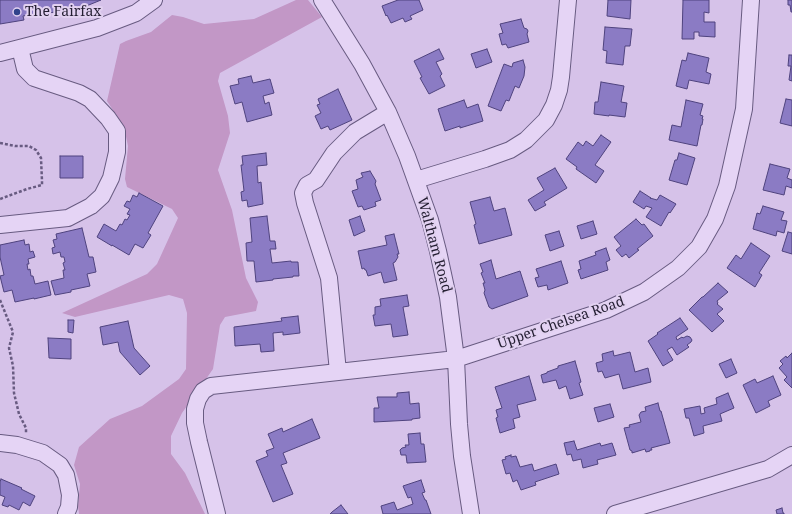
<!DOCTYPE html>
<style>
body{margin:0}
canvas{display:block;background:#d6c2e9}
</style>
<canvas width="792" height="514"></canvas>
<script>
const context = document.querySelector('canvas').getContext('2d');
context.lineJoin = 'round';
function paint(path, color) { context.fillStyle = color; context.fill(path, 'evenodd'); }
const toPath = rows => new Path2D(rows.map(r => 'M' + r).join(''));
function stroke(path, color, width, dash) { context.strokeStyle = color; context.lineWidth = width; context.lineCap = dash ? 'butt' : 'round'; context.setLineDash(dash || []); context.stroke(path); }
function write(font, color, halo, rows, align = 'center') {
  context.font = font + ' "Noto Serif",serif'; context.lineWidth = 4; context.setLineDash([]); context.textBaseline = 'middle'; context.strokeStyle = halo; context.fillStyle = color; for (const [text, x, y, turn = 0] of rows) {
    context.save(); context.translate(x, y); context.rotate((+turn || 0) * Math.PI / 180); context.textAlign = isNaN(turn) ? turn : align; if (halo) context.strokeText(text, 0, 0); context.fillText(text, 0, 0); context.restore();
  }
}
const green = toPath([
 [296,0,308,0,322,17,220,73,218,81,228,116,230,133,218,170,232,210,246,278,258,302,256,311,225,317,220,325,213,369,182,413,171,436,171,454,185,473,205,514,79,514,78,506,80,484,74,465,79,447,110,419,142,406,179,379,186,369,187,313,183,299,169,295,75,317,62,313,147,274,157,264,178,218,172,209,127,187,125,179,128,146,124,127,107,101,120,44,126,41,151,32,172,15,183,17,204,24,254,19]
]);
const building = toPath([
 [0,0,101,0,79,9,40,14,40,9,34,10,34,14,23,16,24,20,0,24,0,0],
 [398,0,419,0,423,10,410,16,412,19,405,22,403,18,391,23,387,15,386,16,382,6,398,0],
 [608,0,631,0,630,19,607,16,608,0],
 [683,0,709,0,709,13,704,12,704,22,715,22,715,37,699,36,699,32,694,32,694,39,682,39,683,0],
 [788,0,792,0,792,12,791,12,790,5,788,5,788,0],
 [521,19,524,28,527,29,528,31,527,34,529,42,508,48,506,44,502,45,499,34,503,33,500,24,521,19],
 [605,27,632,29,630,46,625,46,623,65,606,63,607,51,603,50,605,27],
 [439,49,444,59,436,62,442,74,440,76,445,86,429,94,420,78,422,77,414,61,439,49],
 [487,49,492,62,476,68,471,54,487,49],
 [688,53,709,58,706,72,711,74,709,84,689,80,687,89,676,86,682,60,686,61,688,53],
 [789,55,792,55,792,81,789,80,791,66,788,66,789,55],
 [523,60,525,67,524,76,519,88,515,86,509,101,506,100,501,111,488,106,504,64,512,67,513,63,523,60],
 [251,76,253,83,270,79,274,93,263,96,265,104,269,102,272,115,247,122,242,102,235,104,230,86,239,84,238,79,251,76],
 [601,82,624,86,621,102,627,103,625,117,609,115,609,116,594,114,595,102,598,102,601,82],
 [338,89,352,120,330,130,328,126,321,129,315,116,321,113,317,105,320,104,318,99,338,89],
 [786,99,792,100,792,126,780,123,786,99],
 [464,100,467,108,478,104,483,121,460,128,460,126,445,131,438,109,464,100],
 [686,100,703,104,700,115,703,116,702,119,703,119,702,125,701,125,697,146,669,140,672,125,681,127,686,100],
 [601,135,611,142,595,165,604,171,596,183,576,169,577,167,566,159,578,142,583,146,586,141,593,146,601,135],
 [266,153,267,165,257,166,258,183,261,182,263,204,248,207,247,200,242,201,241,192,244,191,241,165,243,165,242,156,266,153],
 [679,153,695,158,687,185,669,180,675,160,677,160,679,153],
 [60,156,83,156,83,178,60,178,60,156],
 [770,164,790,169,787,178,792,180,792,188,786,186,784,195,763,190,770,164],
 [555,168,567,188,544,202,546,205,535,211,528,200,544,190,537,178,555,168],
 [370,171,376,181,375,184,381,200,375,202,376,206,364,210,362,206,358,207,352,191,358,189,356,180,363,177,361,173,370,171],
 [640,191,651,198,650,198,657,200,660,195,676,204,670,213,669,212,661,226,646,217,652,208,646,206,644,209,633,202,640,191],
 [139,193,163,206,148,233,151,235,143,248,135,244,129,255,112,245,112,246,97,237,104,224,116,231,120,224,122,225,125,219,127,220,130,215,127,214,130,209,124,206,127,201,130,202,133,195,137,197,139,193],
 [490,197,494,211,505,208,512,235,479,244,474,225,476,224,470,202,490,197],
 [763,206,784,212,781,220,787,221,784,233,777,231,776,236,753,229,757,213,760,214,763,206],
 [267,216,270,241,275,241,276,249,270,249,272,263,291,261,291,262,298,262,299,276,293,276,293,277,273,279,273,280,256,282,254,261,247,261,246,243,252,242,250,218,267,216],
 [360,216,365,231,354,236,349,220,360,216],
 [636,219,642,225,644,224,653,236,637,249,639,250,629,258,626,254,622,257,616,250,621,246,614,237,636,219],
 [593,221,597,234,581,239,577,226,593,221],
 [82,228,89,257,93,257,96,272,87,274,90,286,71,290,71,292,55,295,51,281,64,278,63,270,65,270,63,263,65,262,64,257,61,257,60,252,53,254,52,248,55,247,53,240,57,239,56,234,82,228],
 [559,231,564,246,550,251,545,235,559,231],
 [788,232,792,233,792,254,782,251,788,232],
 [394,234,399,254,397,254,398,257,395,262,393,263,397,280,384,283,381,272,368,276,366,270,365,270,364,268,362,269,358,251,387,245,385,236,394,234],
 [24,240,25,245,29,244,30,252,33,251,35,257,28,259,29,264,27,264,28,270,30,269,31,276,33,276,35,284,48,281,51,295,34,299,34,298,15,302,12,290,4,292,0,276,4,275,0,257,0,245,24,240],
 [751,243,770,256,759,273,762,275,755,287,727,268,736,255,741,259,751,243],
 [606,248,610,260,606,262,608,270,581,279,578,270,581,269,579,261,596,255,595,252,606,248],
 [491,260,496,279,520,271,528,296,492,309,489,307,484,293,485,290,483,283,485,283,481,273,483,272,480,264,491,260],
 [561,261,568,283,548,290,547,285,538,287,535,278,539,277,536,269,561,261],
 [718,283,728,292,717,301,718,303,717,304,723,309,717,314,724,321,712,332,689,310,702,297,703,297,718,283],
 [407,295,409,306,403,307,408,335,393,337,391,324,375,326,373,315,375,315,375,307,381,306,380,299,407,295],
 [298,316,300,333,283,335,283,332,273,333,274,351,261,352,260,344,235,346,234,327,282,321,281,318,298,316],
 [680,318,688,329,676,337,677,340,682,337,683,338,687,336,690,337,692,340,691,342,687,345,689,347,677,355,672,347,667,350,673,360,663,366,648,341,658,334,657,333,680,318],
 [68,320,74,320,73,333,68,332,68,320],
 [128,321,134,348,150,366,140,375,120,352,118,342,103,345,100,327,128,321],
 [48,338,71,339,71,359,49,358,48,338],
 [613,351,614,356,630,352,635,372,648,368,651,382,623,389,619,374,605,378,602,371,598,372,596,363,603,361,602,354,613,351],
 [792,353,792,388,784,380,787,377,779,368,783,364,780,361,786,356,787,358,792,353],
 [731,359,737,373,726,378,719,364,731,359],
 [575,361,581,382,579,383,583,395,570,399,566,386,559,389,556,380,543,383,541,375,547,373,547,372,558,368,558,366,575,361],
 [529,376,536,400,517,405,520,417,513,419,515,428,500,433,496,418,498,417,496,410,502,408,495,387,529,376],
 [773,376,781,395,768,401,770,406,756,413,743,385,755,379,757,383,773,376],
 [409,392,410,404,419,403,420,418,412,419,412,420,374,422,374,408,379,408,377,397,397,397,397,393,409,392],
 [728,393,734,408,720,414,722,421,703,426,704,433,694,436,689,418,686,418,684,409,700,406,701,414,705,413,704,408,717,404,716,398,728,393],
 [658,403,660,411,661,411,670,443,651,448,652,450,650,450,650,451,646,452,645,449,632,453,632,451,630,450,624,428,630,427,629,425,641,422,639,415,641,412,646,411,645,407,658,403],
 [610,404,614,417,598,422,594,408,610,404],
 [312,419,320,438,283,453,287,463,281,465,293,494,273,502,256,461,268,456,266,451,274,448,268,434,282,428,283,432,312,419],
 [420,433,421,444,424,444,426,462,407,463,406,455,401,455,400,450,402,448,406,447,405,445,409,445,408,434,420,433],
 [574,441,577,450,600,443,601,446,612,443,616,455,597,460,598,464,583,468,581,459,573,461,571,454,567,455,564,443,574,441],
 [511,455,511,457,516,456,520,467,532,464,534,471,556,464,559,474,535,482,536,485,521,490,517,480,513,482,510,473,506,474,502,460,506,459,505,457,511,455],
 [1,479,22,488,21,489,35,496,30,506,23,502,19,510,9,505,8,507,2,505,5,497,0,495,0,482,1,479],
 [421,480,425,492,422,493,425,500,426,500,431,514,383,514,381,506,394,502,397,510,413,504,411,497,408,498,403,486,421,480],
 [341,505,348,514,330,514,332,512,341,505],
 [782,508,783,513,784,513,784,514,777,514,776,510,782,508]
]);
const path = toPath([
 [0,143,15,146,29,146,36,150,41,158,42,181,42,185,27,189,0,199],
 [0,300,13,332,9,348,13,366,14,393,19,414,26,428,26,434]
]);
const minor = toPath([
 [322,0,362,64,388,112,407,156,430,220,438,251,448,297,456,359,459,424,462,456,471,514],
 [0,53,97,28,136,13,154,0],
 [416,180,485,159,510,150,526,140,546,120,554,105,559,90,561,77,568,0],
 [0,225,68,218,91,206,102,196,111,178,117,152,117,131,108,118,90,99,79,93,34,78,25,69,20,48],
 [338,372,329,278,305,203,303,193,307,185,316,180,334,153,355,132,388,112],
 [0,443,17,445,43,453,60,465,66,475,70,495,69,507,66,514],
 [217,514,199,442,195,423,195,409,198,399,203,391,211,386,456,359,606,310,644,292,678,268,699,247,715,219,727,186,744,109,751,0],
 [615,514,768,469,792,455]
]);
const markers = [
 [17,12,4,"#31438b"]
];
const poiNames = [
 ["The Fairfax",25,12]
];
const streetNames = [
 ["Waltham Road",434,245,75],
 ["Upper Chelsea Road",561,323,-19]
];
paint(green, '#c297c6');
paint(building, '#8b7bc4');
stroke(building, '#4f437e', 1);
stroke(minor, '#685b81', 18);
stroke(path, '#685b81', 2.5, [3, 2]);
stroke(minor, '#e5d4f5', 16);
for (const [x, y, r, color] of markers) { const dot = new Path2D(); dot.arc(x, y, r, 0, 2 * Math.PI); context.fillStyle = color; context.fill(dot); stroke(dot, '#e2d1f1', 1.5); }
write('14px', '#241e32', '#e2d1f1', poiNames, 'left');
write('14px', '#241e32', '#e2d1f1', streetNames);
</script>
